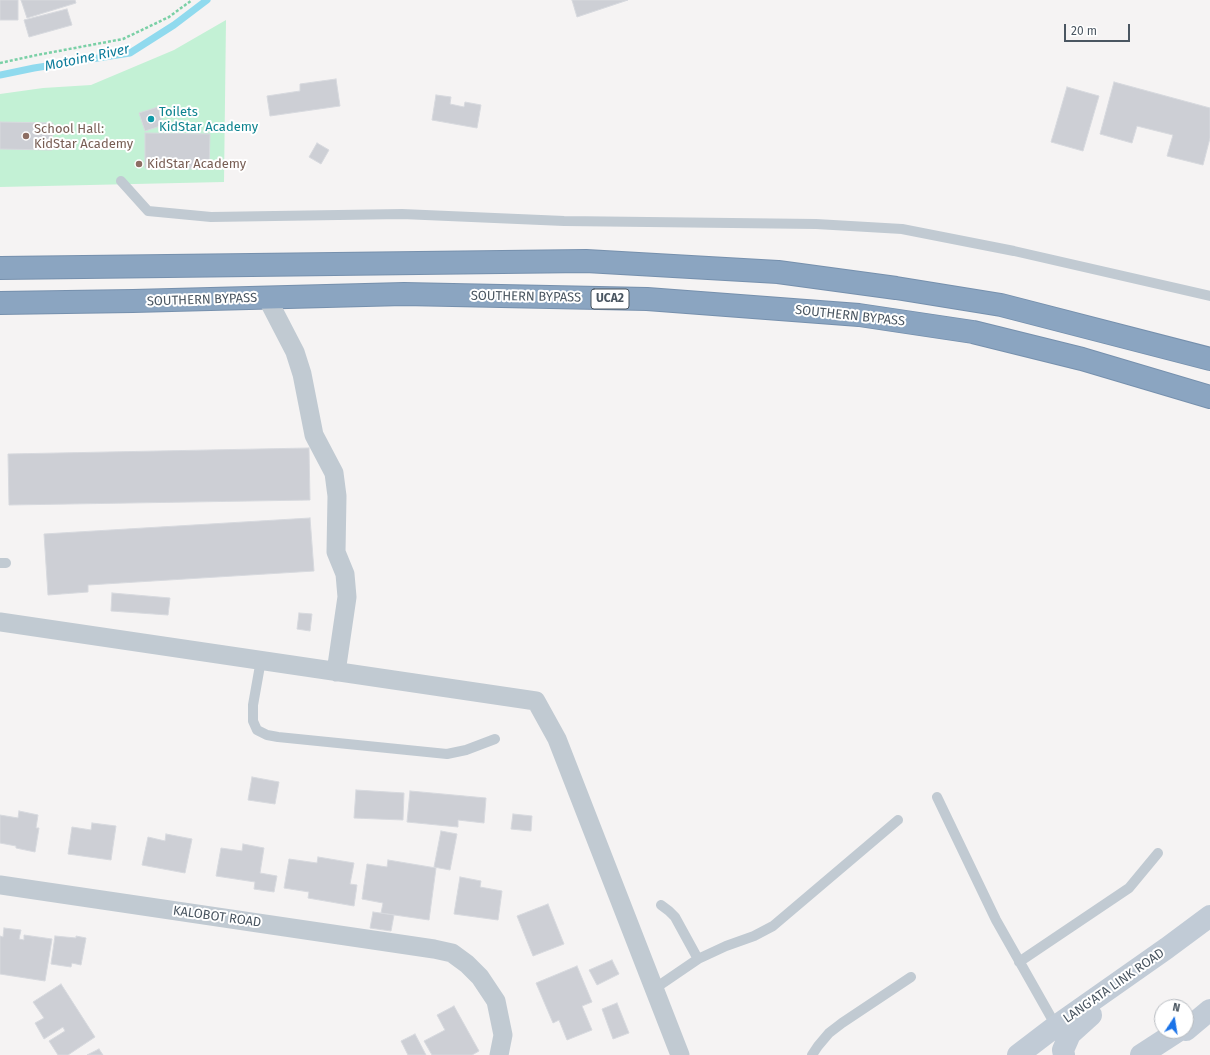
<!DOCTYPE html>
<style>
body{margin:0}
#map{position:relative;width:1210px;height:1055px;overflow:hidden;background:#f5f3f3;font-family:"Fira Sans",sans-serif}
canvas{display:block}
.north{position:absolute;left:1154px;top:999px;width:40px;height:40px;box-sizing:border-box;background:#fff;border:1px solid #b7bbc0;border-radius:50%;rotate:12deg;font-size:11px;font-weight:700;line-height:16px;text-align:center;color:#4a5661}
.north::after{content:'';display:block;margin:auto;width:14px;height:18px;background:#1a73e8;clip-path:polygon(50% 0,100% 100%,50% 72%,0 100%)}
.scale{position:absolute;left:1064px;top:24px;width:66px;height:18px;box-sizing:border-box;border:2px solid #4a5661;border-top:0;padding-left:5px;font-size:12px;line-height:14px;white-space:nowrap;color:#4a5661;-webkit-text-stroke:3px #fff;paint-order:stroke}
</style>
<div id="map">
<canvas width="1210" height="1055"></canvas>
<div class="north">N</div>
<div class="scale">20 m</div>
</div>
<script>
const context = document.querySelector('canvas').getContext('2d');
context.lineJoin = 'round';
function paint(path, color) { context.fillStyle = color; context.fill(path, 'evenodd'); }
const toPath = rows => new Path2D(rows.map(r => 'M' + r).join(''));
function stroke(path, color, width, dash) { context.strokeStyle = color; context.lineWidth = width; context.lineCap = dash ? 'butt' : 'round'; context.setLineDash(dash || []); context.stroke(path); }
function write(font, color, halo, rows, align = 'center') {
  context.font = font + ' "Fira Sans",sans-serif'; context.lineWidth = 4; context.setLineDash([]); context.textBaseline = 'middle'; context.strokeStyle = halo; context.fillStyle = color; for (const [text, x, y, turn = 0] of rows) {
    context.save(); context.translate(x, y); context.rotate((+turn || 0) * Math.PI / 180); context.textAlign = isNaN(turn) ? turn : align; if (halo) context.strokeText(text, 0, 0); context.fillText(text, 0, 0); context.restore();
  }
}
const green = toPath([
 [226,20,224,182,0,187,0,94,43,88,91,85,174,50]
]);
const stream = toPath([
 [0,75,34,68,130,53,174,25,207,0]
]);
const building = toPath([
 [0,0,18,0,18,20,0,20,0,0],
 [21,0,75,0,76,3,27,18,21,0],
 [572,0,628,0,577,17,572,0],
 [67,9,72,25,29,37,24,20,67,9],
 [336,79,340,106,270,116,267,96,300,91,300,84,336,79],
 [1114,82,1210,108,1210,138,1203,165,1167,156,1173,135,1137,126,1132,143,1100,134,1114,82],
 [1067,87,1099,96,1083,151,1051,142,1067,87],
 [436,95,451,97,450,104,464,107,465,102,481,105,477,128,432,120,436,95],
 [158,107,163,125,145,131,139,113,158,107],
 [0,122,53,123,52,150,0,149,0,122],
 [145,133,210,134,209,169,145,168,145,133],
 [317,143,329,150,321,164,309,157,317,143],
 [309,448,310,500,9,505,8,454,309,448],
 [310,518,314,571,88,585,88,592,48,595,44,534,310,518],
 [112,593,170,598,168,615,111,611,112,593],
 [299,613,312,614,310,631,297,629,299,613],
 [252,777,279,782,275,804,248,800,252,777],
 [356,790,404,793,403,820,354,818,356,790],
 [410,791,486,798,484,823,458,820,458,827,407,822,410,791],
 [19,811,38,815,36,828,39,828,35,852,16,848,16,846,0,843,0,815,18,818,19,811],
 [513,814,532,816,531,831,511,829,513,814],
 [92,823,116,826,111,860,68,854,72,827,91,830,92,823],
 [441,831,457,834,450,870,434,867,441,831],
 [166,834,192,839,185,873,142,865,148,837,165,841,166,834],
 [243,844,264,848,260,873,277,876,274,892,254,889,255,882,216,876,221,848,242,851,243,844],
 [318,857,354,863,350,884,357,885,354,906,308,898,309,892,284,888,289,859,317,863,318,857],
 [388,860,436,868,429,920,381,913,383,903,362,899,367,864,387,867,388,860],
 [460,877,481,881,480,887,502,891,498,920,454,914,460,877],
 [548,904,564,944,533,956,517,916,548,904],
 [373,912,394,915,391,931,370,928,373,912],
 [4,928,21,930,19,939,24,940,24,935,52,939,45,981,0,974,0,936,3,937,4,928],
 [55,936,76,938,76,936,86,938,81,965,72,963,71,967,51,964,55,936],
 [612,960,619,974,597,985,589,970,612,960],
 [577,966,592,1002,582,1006,592,1030,567,1040,559,1020,553,1023,536,983,577,966],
 [61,984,95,1037,68,1055,58,1055,49,1041,65,1031,63,1027,44,1039,35,1023,44,1018,33,1002,61,984],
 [617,1003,629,1033,613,1039,602,1009,617,1003],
 [454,1006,479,1051,472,1055,432,1055,424,1041,445,1030,437,1015,454,1006],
 [415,1034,426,1055,408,1055,401,1041,415,1034],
 [99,1049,103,1055,87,1055,99,1049]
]);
const path = toPath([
 [0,63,37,55,123,39,169,17,192,0]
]);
const lane = toPath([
 [121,181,148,211,211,217,402,214,564,221,816,224,902,229,1014,251,1210,296],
 [0,563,6,563],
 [261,660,253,705,253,721,257,730,267,735,278,737,447,754,466,750,495,739],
 [937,797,996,920,1056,1026],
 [661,905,669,911,675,917,698,959],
 [1019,962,1129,888,1158,853],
 [654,989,698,959,726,946,754,936,773,926,898,820],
 [812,1055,818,1046,829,1033,842,1023,911,977]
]);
const street = toPath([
 [267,298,295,352,302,374,314,435,334,473,337,496,336,552,345,574,347,597,336,672],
 [0,622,536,701,557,739,680,1055],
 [0,885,434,949,452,953,467,964,480,977,496,1001,503,1035,499,1055]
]);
const secondary = toPath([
 [1186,1030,1210,1010],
 [1018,1055,1056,1026,1167,948,1210,916],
 [1064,1055,1063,1050,1070,1034,1091,1015],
 [1141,1055,1178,1031]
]);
const highway = toPath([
 [0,268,586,261,778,272,896,288,1001,305,1210,359],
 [0,303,133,301,404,294,647,299,859,315,973,332,1082,359,1210,397]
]);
const markers = [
 [151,119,4,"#0f9aa8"],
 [26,136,4,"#8d6e63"],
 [139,164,4,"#8d6e63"]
];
const shields = [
 [610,299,38]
];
const shieldNames = [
 ["UCA2",610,299]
];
const cultureNames = [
 ["Toilets",159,112],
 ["KidStar Academy",159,127]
];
const educationNames = [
 ["School Hall:",34,129],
 ["KidStar Academy",34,144],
 ["KidStar Academy",147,164]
];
const streetNames = [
 ["SOUTHERN BYPASS",526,297,1],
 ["SOUTHERN BYPASS",202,300,-2],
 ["SOUTHERN BYPASS",850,316,6],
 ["KALOBOT ROAD",217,917,8],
 ["LANG'ATA LINK ROAD",1114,986,-35]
];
const waterNames = [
 ["Motoine River",87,58,-12]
];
paint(green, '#c3f1d5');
stroke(stream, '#90daee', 7);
paint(building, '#cdcfd5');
stroke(building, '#d7d9de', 1);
stroke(highway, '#7690ad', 24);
stroke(path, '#7ad0a6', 2.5, [3, 2]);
stroke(lane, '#c1cad2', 10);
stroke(street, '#c1cad2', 19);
stroke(secondary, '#c1cbd6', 22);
stroke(highway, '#8ba5c1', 22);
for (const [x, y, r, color] of markers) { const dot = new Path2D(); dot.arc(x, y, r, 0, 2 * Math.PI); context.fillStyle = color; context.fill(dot); stroke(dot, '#fff', 1.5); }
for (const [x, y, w] of shields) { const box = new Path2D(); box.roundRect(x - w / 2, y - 10, w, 20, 3); context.fillStyle = '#fff'; context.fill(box); stroke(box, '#4a5661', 1); }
write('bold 12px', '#4a5661', null, shieldNames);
write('13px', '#0d838f', '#fff', cultureNames, 'left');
write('13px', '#785e54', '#fff', educationNames, 'left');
write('13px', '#4a5661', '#fff', streetNames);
write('italic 14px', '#0c7c9b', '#fff', waterNames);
</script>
